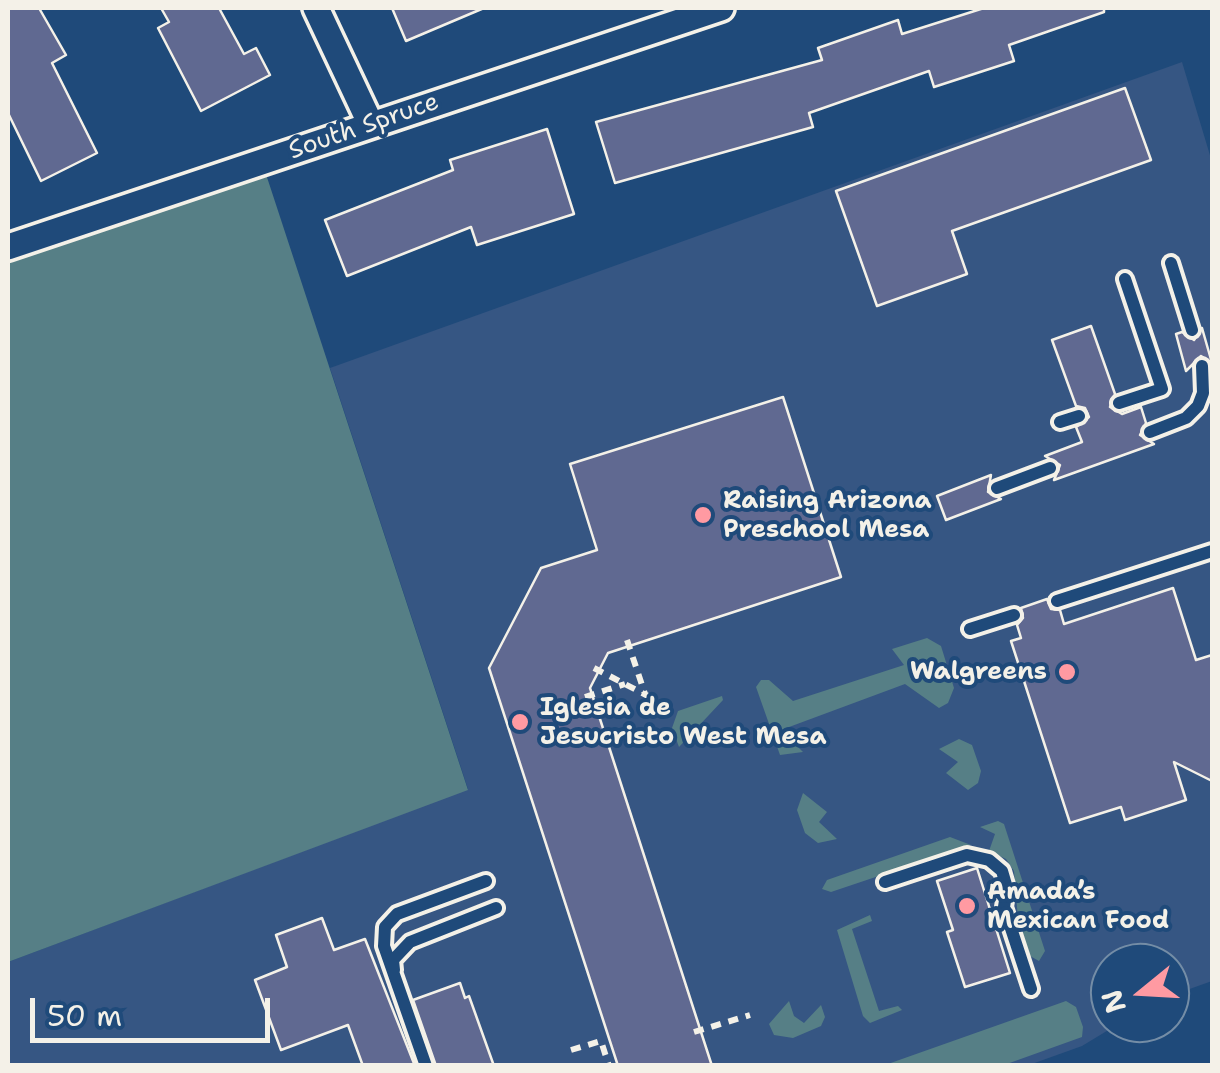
<!DOCTYPE html>
<meta charset="utf-8">
<style>
body{margin:0}
#map{position:relative;width:1220px;height:1073px;overflow:hidden;background:#1f4a7a;font-family:"Shantell Sans",sans-serif}
canvas{display:block}
.frame{position:absolute;inset:0;border:10px solid #f4f1e8;pointer-events:none}
.north{position:absolute;left:1090px;top:943px;width:100px;height:100px;box-sizing:border-box;background:#1f4a7a;border:2px solid #748da6;border-radius:50%;rotate:252deg;font-size:28px;font-weight:700;line-height:40px;text-align:center;color:#f4f1e8}
.north::after{content:'';display:block;margin:auto;width:35px;height:45px;background:#ff9aa2;clip-path:polygon(50% 0,100% 100%,50% 72%,0 100%)}
.scale{position:absolute;left:30px;top:998px;width:240px;height:45px;box-sizing:border-box;border:5px solid #f4f1e8;border-top:0;padding-left:12px;font-size:30px;line-height:35px;white-space:nowrap;color:#f4f1e8;-webkit-text-stroke:8px #1f4a7a;paint-order:stroke}
</style>
<div id="map">
<canvas width="1220" height="1073"></canvas>
<div class="frame"></div>
<div class="north">N</div>
<div class="scale">50 m</div>
</div>
<script>
const context = document.querySelector('canvas').getContext('2d');
context.lineJoin = 'round';
function paint(path, color) { context.fillStyle = color; context.fill(path, 'evenodd'); }
const toPath = rows => new Path2D(rows.map(r => 'M' + r).join(''));
function stroke(path, color, width, dash) { context.strokeStyle = color; context.lineWidth = width; context.lineCap = dash ? 'butt' : 'round'; context.setLineDash(dash || []); context.stroke(path); }
function write(font, color, halo, rows, align = 'center') {
  context.font = font + ' "Shantell Sans",sans-serif'; context.lineWidth = 8; context.setLineDash([]); context.textBaseline = 'middle'; context.strokeStyle = halo; context.fillStyle = color; for (const [text, x, y, turn = 0] of rows) {
    context.save(); context.translate(x, y); context.rotate((+turn || 0) * Math.PI / 180); context.textAlign = isNaN(turn) ? turn : align; if (halo) context.strokeText(text, 0, 0); context.fillText(text, 0, 0); context.restore();
  }
}
const built = toPath([
 [1182,62,1212,162,1212,981,1170,996,1170,963,1110,963,1110,1023,1120,1023,1082,1046,1029,1065,8,1066,8,962,468,789,330,368]
]);
const green = toPath([
 [262,162,468,790,8,962,8,247],
 [927,638,941,646,954,688,948,703,939,708,905,684,781,730,803,752,780,755,756,687,761,680,769,680,793,701,904,665,892,649],
 [722,696,723,700,679,747,672,728,678,711],
 [959,739,972,745,981,771,978,783,968,790,946,773,958,762,939,749],
 [803,793,827,812,819,822,837,839,818,843,805,833,797,810],
 [998,821,1004,824,1045,951,1039,961,1030,956,1018,919,1014,871,1006,859,989,851,995,834,980,827],
 [950,837,971,845,831,892,822,889,827,880],
 [870,915,872,921,852,929,879,1011,898,1006,902,1010,870,1023,863,1016,837,930],
 [789,1001,794,1016,804,1023,821,1005,825,1017,821,1026,793,1038,774,1035,769,1024],
 [1066,1001,1076,1007,1083,1027,1082,1037,1004,1065,885,1065]
]);
const building = toPath([
 [8,8,39,8,66,55,52,63,97,153,41,181,8,113,8,8],
 [161,8,219,8,244,54,256,48,270,75,201,111,158,28,169,22,161,8],
 [392,8,484,8,406,41,392,8],
 [984,8,1104,8,1104,12,1009,45,1014,61,934,87,929,71,809,113,813,127,615,183,596,122,822,60,818,48,898,20,902,34,984,8],
 [1125,88,1151,160,952,231,967,274,877,306,836,191,1125,88],
 [547,129,574,214,477,245,471,227,347,276,325,220,453,170,450,160,547,129],
 [1091,326,1115,394,1110,407,1122,414,1141,407,1146,423,1140,435,1154,444,1054,480,1060,465,1045,456,1082,442,1076,427,1089,417,1085,408,1076,406,1052,340,1091,326],
 [1202,328,1212,363,1201,356,1186,371,1176,334,1182,332,1194,340,1202,328],
 [783,397,841,577,608,653,590,688,712,1066,618,1066,489,668,541,568,597,550,570,464,783,397],
 [991,475,988,492,1001,499,946,520,937,496,991,475],
 [1173,588,1196,660,1212,655,1212,781,1174,762,1186,800,1125,820,1121,807,1070,823,1011,641,1021,638,1017,625,1023,618,1021,608,1047,599,1051,609,1060,610,1064,624,1173,588],
 [977,868,1010,973,965,987,947,932,953,930,937,881,977,868],
 [322,918,334,950,365,939,415,1066,363,1066,348,1025,281,1050,255,980,287,967,276,935,322,918],
 [460,983,465,998,469,996,494,1066,436,1066,413,1000,460,983]
]);
const path = toPath([
 [627,640,645,694],
 [594,668,648,696],
 [585,697,625,684],
 [694,1032,750,1015],
 [571,1050,601,1041,609,1066]
]);
const lane = toPath([
 [1171,263,1192,330],
 [1119,403,1162,389,1125,279],
 [1060,422,1079,416],
 [1150,432,1186,418,1198,406,1203,393,1202,366],
 [997,488,1050,468],
 [1057,601,1212,551],
 [970,629,1014,615],
 [885,882,967,855,989,860,1002,871,1007,888,1004,907,1031,989],
 [394,970,393,960,410,942,496,908],
 [426,1066,384,946,385,927,397,914,486,881]
]);
const street = toPath([
 [316,8,371,125],
 [8,247,721,8]
]);
const markers = [
 [703,515,10,"#ff9aa2"],
 [1067,672,10,"#ff9aa2"],
 [520,722,10,"#ff9aa2"],
 [967,906,10,"#ff9aa2"]
];
const streetNames = [
 ["South Spruce",364,127,-19]
];
const poiNames = [
 ["Raising Arizona",723,501],
 ["Preschool Mesa",723,530],
 ["Walgreens",1047,672,"right"],
 ["Iglesia de",540,708],
 ["Jesucristo West Mesa",540,737],
 ["Amada’s",987,892],
 ["Mexican Food",987,921]
];
paint(built, '#365683');
paint(green, '#567f86');
paint(building, '#606991');
stroke(building, '#f4f1e8', 2.5);
stroke(lane, '#f4f1e8', 20);
stroke(street, '#f4f1e8', 32);
stroke(path, '#f4f1e8', 6, [10, 8]);
stroke(lane, '#1f4a7a', 12);
stroke(street, '#1f4a7a', 25);
for (const [x, y, r, color] of markers) { const dot = new Path2D(); dot.arc(x, y, r, 0, 2 * Math.PI); context.fillStyle = color; context.fill(dot); stroke(dot, '#1f4a7a', 4); }
write('25px', '#f4f1e8', '#1f4a7a', streetNames);
write('bold 25px', '#f4f1e8', '#1f4a7a', poiNames, 'left');
</script>
